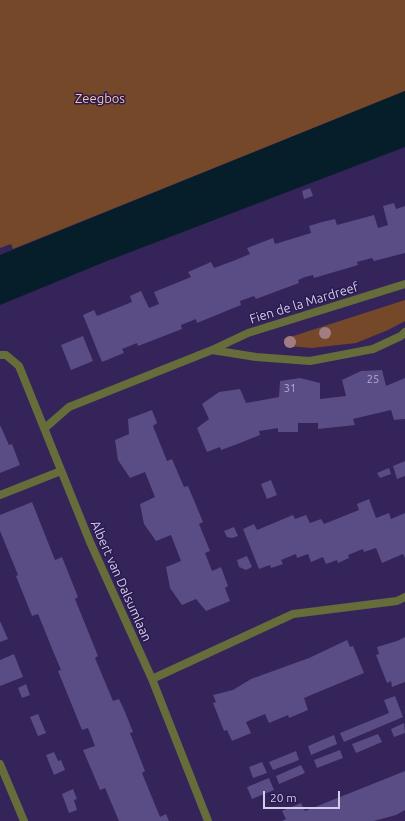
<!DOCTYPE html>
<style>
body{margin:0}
#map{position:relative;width:405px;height:821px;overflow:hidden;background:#34245a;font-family:Ubuntu,sans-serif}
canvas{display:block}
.scale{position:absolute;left:263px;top:791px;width:77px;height:18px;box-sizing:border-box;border:2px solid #d2cced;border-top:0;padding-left:5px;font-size:12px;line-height:14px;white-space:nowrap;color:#d2cced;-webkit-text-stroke:3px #2a1a4e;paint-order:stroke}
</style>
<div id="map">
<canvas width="405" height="821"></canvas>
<div class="scale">20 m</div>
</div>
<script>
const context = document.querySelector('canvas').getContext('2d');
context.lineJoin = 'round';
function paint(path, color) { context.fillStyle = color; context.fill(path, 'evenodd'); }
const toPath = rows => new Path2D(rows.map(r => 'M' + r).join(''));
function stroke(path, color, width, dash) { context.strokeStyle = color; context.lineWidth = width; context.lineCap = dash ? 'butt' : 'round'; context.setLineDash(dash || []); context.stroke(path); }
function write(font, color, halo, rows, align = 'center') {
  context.font = font + ' Ubuntu,sans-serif'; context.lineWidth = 3; context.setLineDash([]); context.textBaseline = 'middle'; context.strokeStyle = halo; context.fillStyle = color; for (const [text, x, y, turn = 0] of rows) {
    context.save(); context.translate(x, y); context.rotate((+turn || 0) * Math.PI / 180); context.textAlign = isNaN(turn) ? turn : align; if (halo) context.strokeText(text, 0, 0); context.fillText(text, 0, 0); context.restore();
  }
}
const green = toPath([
 [0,0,405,0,405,91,13,249,11,244,0,248],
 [405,300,405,321,388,330,356,343,312,348,287,346,284,343,284,339]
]);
const water = toPath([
 [405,91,405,147,107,261,0,305,0,255]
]);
const building = toPath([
 [310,188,313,196,304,199,302,191],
 [394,203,396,209,405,206,405,253,374,261,372,258,357,262,358,265,314,278,313,275,305,277,298,280,299,283,256,299,254,296,240,301,241,305,197,323,196,319,181,325,182,329,138,346,137,343,122,349,124,353,102,362,83,315,94,310,97,316,132,302,130,296,141,291,149,308,159,304,154,292,191,277,188,272,211,262,214,268,233,261,250,254,247,248,273,238,275,244,311,233,309,226,322,222,335,219,337,225,374,215,378,228,388,225,383,206],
 [83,336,93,361,71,370,61,345],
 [382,370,386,386,405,378,405,419,394,420,391,410,353,419,355,425,318,429,318,423,298,423,298,432,278,432,278,428,259,431,260,435,240,443,221,450,220,447,207,452,197,428,209,419,202,404,219,392,240,389,246,403,263,400,279,397,280,381,300,378,320,383,320,399,346,396,342,380,361,371],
 [152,410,157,423,153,426,167,461,172,459,184,487,188,486,203,522,199,524,210,551,205,553,212,571,221,567,228,586,225,588,230,601,206,611,196,599,182,605,170,588,166,567,181,561,171,535,156,541,144,524,140,504,155,497,145,472,130,478,118,460,115,440,129,434,128,419],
 [0,425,9,445,12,444,20,465,0,473],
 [405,461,405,476,397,479,393,466],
 [389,468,391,474,380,478,377,473],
 [271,480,277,495,267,499,261,484],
 [369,499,376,518,389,513,391,519,405,513,405,558,403,554,382,563,376,548,364,552,363,549,348,555,349,558,338,563,337,560,326,564,323,557,311,562,308,554,297,558,296,554,281,560,283,564,271,568,270,565,259,569,243,529,254,524,257,530,293,515,295,519,306,515,310,523,321,519,324,524,359,510,357,504],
 [32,502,55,560,62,557,78,597,75,599,98,656,95,658,113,701,119,699,125,712,133,732,130,733,145,771,142,773,160,817,166,814,169,821,119,821,105,788,100,790,83,750,95,746,88,728,82,730,58,671,61,670,53,651,38,614,32,616,16,576,18,575,0,531,0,515],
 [234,527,238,536,232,538,227,537,224,531],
 [247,556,252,567,246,570,239,567,237,560],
 [0,621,8,639,0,642],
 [405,637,405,682,392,687,391,681,387,683,376,655,379,654,377,647,397,641],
 [347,640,350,647,353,646,364,673,304,698,308,710,289,718,288,715,269,723,265,714,246,722,251,733,232,741,227,730,224,731,213,703,216,702,213,695,233,690,251,679,309,658],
 [14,654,23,677,0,686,0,660],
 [26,684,30,695,22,698,18,688],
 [395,696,403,717,344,742,340,733,389,713,384,700],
 [38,714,46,733,38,736,30,717],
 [404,723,405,733,394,737,391,729],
 [378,734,382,742,356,753,352,744],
 [334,735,337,744,311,755,308,746],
 [340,750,343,758,317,768,314,760],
 [296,751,299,760,273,770,269,762],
 [54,752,58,761,61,760,65,770,54,775,46,755],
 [262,762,267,773,253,778,249,767],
 [301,765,305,773,279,784,276,776],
 [405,771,405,810,396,815,374,821,282,821,286,819,282,811,301,803,305,811],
 [269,778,274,790,252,799,247,787],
 [73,789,77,799,74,800,77,810,69,813,62,794]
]);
const street = toPath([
 [212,350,256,357,310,361,373,349,401,336,405,332],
 [0,355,6,355,19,366,90,542,152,679,208,821],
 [45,428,69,407,212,350,248,333,405,284],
 [0,495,61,471],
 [152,679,293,614,397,601,405,597],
 [0,764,24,821]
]);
const trees = [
 [325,333],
 [290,342]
];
const numberNames = [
 ["25",373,379],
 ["31",290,388]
];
const parkNames = [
 ["Zeegbos",100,99]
];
const streetNames = [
 ["Fien de la Mardreef",304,303,-17],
 ["Albert van Dalsumlaan",121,581,66]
];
paint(green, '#744829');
paint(water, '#061e2a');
paint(building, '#5a4c85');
stroke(street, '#676c3b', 8);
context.fillStyle = '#a17d83';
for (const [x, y] of trees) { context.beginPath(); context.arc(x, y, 6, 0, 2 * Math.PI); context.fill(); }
write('11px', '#b4acd3', null, numberNames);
write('13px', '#fbc6a4', '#2a1a4e', parkNames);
write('13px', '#d2cced', '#2a1a4e', streetNames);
</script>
